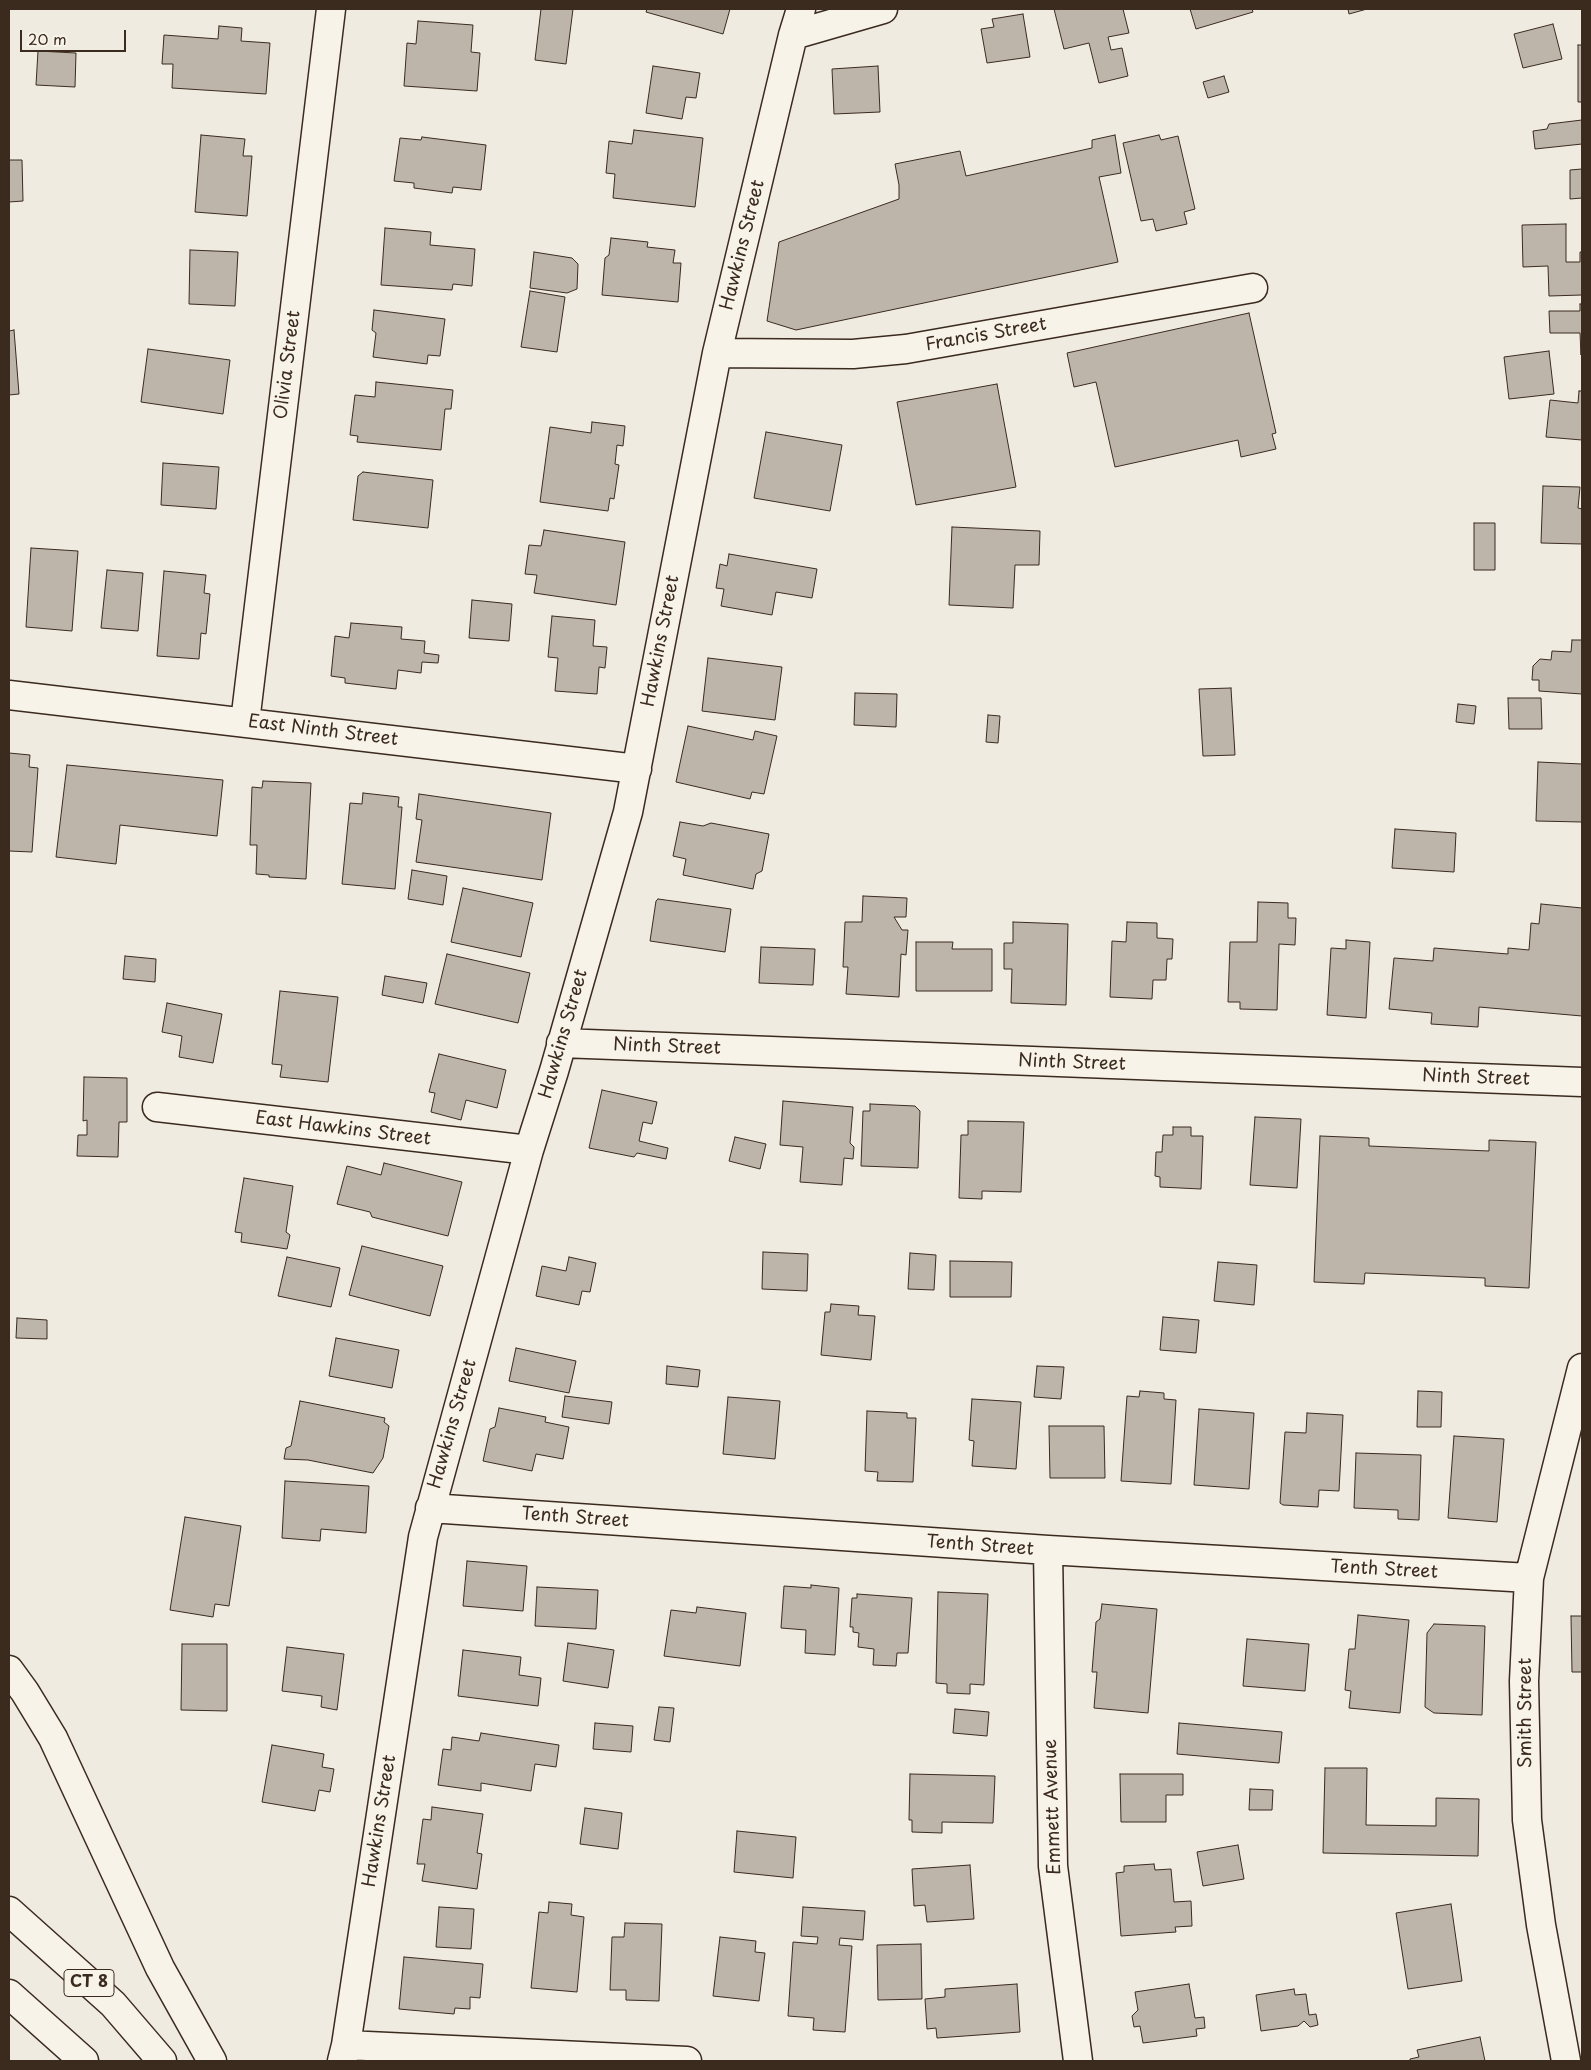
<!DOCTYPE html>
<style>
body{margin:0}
#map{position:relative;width:1591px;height:2070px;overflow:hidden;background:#efebe0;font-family:"Playpen Sans",sans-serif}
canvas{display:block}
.frame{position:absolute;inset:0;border:10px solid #3b2a1e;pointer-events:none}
.scale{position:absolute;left:20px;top:30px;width:106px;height:22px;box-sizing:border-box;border:2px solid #3b2a1e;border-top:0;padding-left:6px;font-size:15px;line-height:18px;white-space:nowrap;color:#3b2a1e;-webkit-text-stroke:4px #f7f3e8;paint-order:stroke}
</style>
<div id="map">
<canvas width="1591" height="2070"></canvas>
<div class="frame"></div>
<div class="scale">20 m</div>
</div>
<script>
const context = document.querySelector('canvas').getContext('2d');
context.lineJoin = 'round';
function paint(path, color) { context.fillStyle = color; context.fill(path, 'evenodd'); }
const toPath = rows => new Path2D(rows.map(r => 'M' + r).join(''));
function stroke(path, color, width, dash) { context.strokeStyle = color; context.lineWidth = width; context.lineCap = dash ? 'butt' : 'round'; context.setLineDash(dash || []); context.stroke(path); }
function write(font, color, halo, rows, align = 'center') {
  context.font = font + ' "Playpen Sans",sans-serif'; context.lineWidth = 4; context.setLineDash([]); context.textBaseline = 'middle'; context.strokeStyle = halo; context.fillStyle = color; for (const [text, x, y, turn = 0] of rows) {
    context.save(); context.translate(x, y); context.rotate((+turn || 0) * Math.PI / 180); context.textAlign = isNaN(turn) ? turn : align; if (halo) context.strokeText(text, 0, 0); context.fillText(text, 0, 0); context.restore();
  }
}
const building = toPath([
 [541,9,573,9,566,64,535,60,541,9],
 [647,9,730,9,723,34,646,12,647,9],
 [1054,9,1123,9,1129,33,1108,37,1111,50,1122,48,1128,76,1099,83,1089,43,1064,49,1054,9],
 [1190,9,1252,9,1253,12,1196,29,1190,9],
 [1348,9,1367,9,1349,14,1348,9],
 [1023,14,1030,57,987,63,981,29,994,27,992,19,1023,14],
 [418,21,473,25,471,52,480,53,477,91,404,86,407,43,416,44,418,21],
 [1553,24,1562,59,1523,68,1514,34,1553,24],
 [219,26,242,28,241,41,270,43,266,94,172,88,173,64,162,64,164,35,218,39,219,26],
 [1578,45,1582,45,1582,102,1578,102,1578,45],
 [38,51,76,53,75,87,36,85,38,51],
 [653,66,700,73,696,98,686,97,682,119,646,113,653,66],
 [878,66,880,112,834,114,832,69,878,66],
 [1224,76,1229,92,1208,98,1203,82,1224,76],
 [1582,120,1582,144,1535,149,1533,131,1547,129,1549,124,1582,120],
 [634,130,703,138,695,207,613,198,615,174,606,173,609,141,632,144,634,130],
 [201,135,245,139,243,156,252,156,247,216,195,212,201,135],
 [1115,135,1121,173,1099,177,1118,262,796,330,767,321,779,242,899,199,899,185,895,164,960,151,966,176,1092,148,1092,140,1115,135],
 [1159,135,1161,140,1178,136,1195,209,1184,212,1187,224,1156,231,1153,219,1141,221,1123,143,1159,135],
 [422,137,486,145,481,190,453,187,452,193,414,188,414,183,394,181,400,138,421,140,422,137],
 [9,160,22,160,23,201,9,202,9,160],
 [1582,169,1582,198,1570,199,1570,170,1582,169],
 [1566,224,1566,262,1580,262,1580,252,1582,252,1582,295,1549,296,1548,266,1523,267,1522,225,1566,224],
 [385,228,431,232,430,245,475,249,472,286,453,284,452,290,381,285,385,228],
 [611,238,648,242,647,247,675,250,673,263,681,263,678,302,602,295,605,258,609,255,611,238],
 [190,250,238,252,235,306,189,304,190,250],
 [534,252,572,258,578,264,577,289,567,293,530,288,534,252],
 [530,291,565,297,557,352,521,347,530,291],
 [1580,304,1582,304,1581,355,1580,333,1550,333,1549,311,1580,311,1580,304],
 [374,310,445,319,440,356,428,355,427,364,373,357,376,333,372,330,374,310],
 [1249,313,1276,433,1272,434,1276,449,1241,457,1238,440,1115,467,1096,382,1074,387,1067,353,1249,313],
 [14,330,19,394,9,395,9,331,14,330],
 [148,349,230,360,223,414,141,402,148,349],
 [1549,351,1554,394,1509,399,1504,357,1549,351],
 [376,382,453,390,451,409,445,409,441,450,357,442,358,436,350,435,355,395,375,397,376,382],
 [997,384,1016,487,916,505,897,402,997,384],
 [1579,391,1582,391,1582,440,1546,437,1550,400,1578,403,1579,391],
 [592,422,625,426,623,446,617,445,615,464,619,465,614,499,610,498,608,511,540,502,550,427,591,433,592,422],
 [766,432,842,445,830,511,754,498,766,432],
 [163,463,219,467,216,509,161,505,163,463],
 [363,472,433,480,428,528,353,520,358,476,363,472],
 [1543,486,1580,487,1578,508,1582,509,1582,544,1541,543,1543,486],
 [1474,523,1495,523,1495,570,1474,570,1474,523],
 [952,527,1040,531,1039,565,1015,565,1013,608,949,605,952,527],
 [544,530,625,542,616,605,534,593,537,575,525,574,529,545,541,546,544,530],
 [31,548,78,551,72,631,26,627,31,548],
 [729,554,817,569,812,598,776,592,772,615,721,606,724,589,716,588,720,564,727,566,729,554],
 [107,570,143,573,138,631,101,628,107,570],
 [164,571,206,575,204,593,210,594,206,634,201,633,199,659,157,656,164,571],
 [472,600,512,604,509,641,469,638,472,600],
 [552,616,595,620,593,646,607,647,605,668,599,667,597,694,555,691,558,658,548,657,552,616],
 [351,623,402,627,401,639,425,641,424,653,439,655,438,663,422,662,421,673,398,670,396,689,345,683,345,678,331,676,335,636,349,638,351,623],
 [1572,640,1582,640,1582,694,1539,691,1539,680,1532,680,1533,666,1540,659,1551,660,1552,651,1571,652,1572,640],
 [708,658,782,667,775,720,702,711,708,658],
 [1231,688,1235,755,1203,756,1199,689,1231,688],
 [855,693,897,694,896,727,854,725,855,693],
 [1508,698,1541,698,1542,729,1509,729,1508,698],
 [1458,704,1476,706,1474,724,1456,722,1458,704],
 [988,715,1000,716,998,743,986,742,988,715],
 [688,726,753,740,755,731,777,736,764,794,752,792,750,799,676,782,688,726],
 [9,753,30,755,29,767,38,768,32,852,9,851,9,753],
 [1538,762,1582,764,1582,822,1536,821,1538,762],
 [67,765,223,780,217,836,120,825,116,864,56,857,67,765],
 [263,781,311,783,306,879,269,877,269,875,256,874,257,845,250,845,252,787,262,788,263,781],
 [363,793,399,797,398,807,402,807,395,889,342,884,350,803,362,804,363,793],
 [419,794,551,813,542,880,416,862,422,820,416,819,419,794],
 [680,822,703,826,711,823,769,834,762,871,756,874,753,889,683,875,686,859,673,856,680,822],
 [1395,829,1456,833,1454,872,1392,868,1395,829],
 [412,870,447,876,443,905,408,899,412,870],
 [463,888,533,903,521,957,451,942,463,888],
 [863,896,907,898,906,917,894,917,902,930,908,930,906,955,901,954,899,997,846,994,848,967,843,967,845,922,862,922,863,896],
 [658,899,731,909,725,952,650,941,656,901,658,899],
 [1258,902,1288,903,1288,918,1296,918,1295,945,1279,944,1277,1010,1240,1009,1240,1002,1228,1002,1230,942,1257,942,1258,902],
 [1541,904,1582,908,1582,1016,1479,1007,1478,1027,1431,1024,1432,1013,1389,1009,1394,958,1433,961,1434,948,1508,954,1508,948,1529,950,1531,923,1539,924,1541,904],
 [1013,922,1068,924,1066,1005,1011,1003,1012,969,1004,969,1004,943,1013,943,1013,922],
 [1127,922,1157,923,1157,938,1173,939,1172,959,1167,959,1166,980,1153,980,1152,999,1110,997,1112,941,1126,942,1127,922],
 [1346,940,1370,942,1366,1018,1327,1015,1331,948,1346,949,1346,940],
 [916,942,953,942,952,949,992,949,992,991,916,991,916,942],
 [761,947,815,949,813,985,759,983,761,947],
 [447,954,530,973,518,1023,435,1004,447,954],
 [125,956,156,959,155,982,123,979,125,956],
 [385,976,427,983,423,1003,382,995,385,976],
 [280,991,338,997,328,1082,280,1077,282,1065,272,1064,280,991],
 [167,1003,222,1014,213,1063,179,1057,182,1036,162,1032,167,1003],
 [439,1054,506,1070,497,1108,466,1100,461,1120,431,1112,435,1093,429,1092,439,1054],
 [84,1077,127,1078,127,1122,119,1122,118,1157,77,1156,78,1135,87,1135,87,1120,83,1121,84,1077],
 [602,1090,657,1102,652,1124,643,1122,639,1141,668,1148,666,1159,637,1153,634,1157,589,1148,602,1090],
 [783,1101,853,1107,850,1143,854,1147,853,1159,844,1158,842,1185,800,1182,803,1147,780,1145,783,1101],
 [870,1104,915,1106,920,1111,918,1168,861,1166,863,1111,870,1111,870,1104],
 [1255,1117,1301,1119,1297,1188,1250,1185,1255,1117],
 [968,1121,1024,1122,1021,1192,982,1191,982,1199,959,1198,961,1135,968,1135,968,1121],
 [1173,1127,1191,1127,1191,1136,1203,1136,1201,1189,1160,1187,1160,1177,1155,1176,1156,1152,1162,1152,1163,1135,1173,1135,1173,1127],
 [1320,1136,1369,1138,1369,1146,1489,1151,1489,1140,1536,1142,1529,1288,1485,1286,1485,1278,1365,1273,1364,1284,1314,1282,1320,1136],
 [735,1137,766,1144,760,1169,729,1161,735,1137],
 [384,1163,462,1182,448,1236,372,1217,370,1212,337,1204,347,1166,381,1175,384,1163],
 [244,1178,293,1186,286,1232,290,1235,287,1249,241,1242,242,1233,235,1232,244,1178],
 [362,1246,443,1266,430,1316,349,1295,362,1246],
 [763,1252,808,1254,807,1291,762,1289,763,1252],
 [910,1253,936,1255,934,1290,908,1289,910,1253],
 [287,1257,340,1268,331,1307,278,1296,287,1257],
 [569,1257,596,1263,590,1292,582,1291,579,1305,536,1296,542,1266,566,1271,569,1257],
 [950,1261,1012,1262,1011,1297,950,1297,950,1261],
 [1218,1262,1257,1265,1254,1305,1214,1301,1218,1262],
 [831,1304,859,1306,858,1315,875,1316,871,1360,821,1355,825,1312,830,1312,831,1304],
 [1163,1317,1199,1320,1196,1353,1160,1350,1163,1317],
 [17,1318,47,1320,47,1339,16,1338,17,1318],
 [336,1338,399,1350,392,1388,329,1376,336,1338],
 [516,1348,576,1361,569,1393,509,1381,516,1348],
 [667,1366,700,1370,698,1387,666,1384,667,1366],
 [1037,1366,1064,1367,1061,1399,1034,1397,1037,1366],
 [1140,1391,1164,1393,1164,1399,1176,1400,1171,1484,1121,1481,1127,1396,1139,1397,1140,1391],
 [1418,1391,1442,1392,1441,1427,1417,1427,1418,1391],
 [565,1396,612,1402,609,1424,562,1417,565,1396],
 [728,1397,780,1401,775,1459,723,1454,728,1397],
 [972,1399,1021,1402,1016,1469,972,1466,974,1441,969,1440,972,1399],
 [300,1401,385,1418,384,1422,389,1426,383,1458,373,1473,308,1460,284,1459,286,1448,291,1446,300,1401],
 [499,1408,546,1417,545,1422,569,1427,563,1459,536,1454,532,1471,483,1461,490,1429,495,1427,499,1408],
 [1199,1409,1254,1413,1249,1489,1194,1485,1199,1409],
 [867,1411,907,1413,907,1418,916,1418,913,1482,877,1481,878,1472,865,1471,867,1411],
 [1307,1413,1343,1415,1339,1491,1319,1490,1318,1507,1283,1505,1280,1503,1285,1432,1306,1433,1307,1413],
 [1049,1426,1104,1426,1105,1478,1050,1478,1049,1426],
 [1454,1436,1504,1439,1497,1522,1448,1518,1454,1436],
 [1356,1453,1421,1455,1419,1520,1398,1519,1398,1510,1354,1508,1356,1453],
 [285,1481,369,1486,366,1533,321,1529,320,1541,282,1538,285,1481],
 [185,1517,241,1526,229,1606,215,1604,213,1617,170,1610,185,1517],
 [467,1561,527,1566,523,1611,463,1606,467,1561],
 [811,1585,839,1588,835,1655,805,1653,806,1630,781,1628,784,1586,811,1588,811,1585],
 [537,1587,598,1590,596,1629,535,1626,537,1587],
 [938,1592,988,1594,984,1685,970,1684,970,1694,947,1693,947,1684,936,1683,938,1592],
 [857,1594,912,1598,908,1653,897,1653,896,1666,873,1665,874,1649,858,1647,859,1633,853,1632,853,1627,850,1627,852,1598,857,1598,857,1594],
 [1102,1604,1157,1609,1148,1713,1094,1708,1097,1672,1092,1672,1096,1622,1100,1619,1102,1604],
 [697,1607,746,1613,740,1666,664,1656,671,1610,696,1613,697,1607],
 [1358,1615,1409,1620,1400,1713,1349,1708,1351,1691,1345,1690,1349,1649,1355,1649,1358,1615],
 [1571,1616,1582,1616,1582,1672,1572,1672,1571,1616],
 [1434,1624,1485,1626,1482,1715,1434,1713,1425,1707,1427,1633,1434,1624],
 [1247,1639,1309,1644,1305,1691,1243,1686,1247,1639],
 [568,1643,614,1650,608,1688,563,1681,568,1643],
 [182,1644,227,1644,227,1711,181,1710,182,1644],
 [287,1647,344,1654,337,1710,321,1707,322,1696,282,1691,287,1647],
 [463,1650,521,1657,519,1675,541,1678,538,1706,458,1696,463,1650],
 [659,1707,674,1708,670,1742,654,1740,659,1707],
 [955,1709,989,1712,987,1736,953,1733,955,1709],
 [595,1723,633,1726,631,1752,593,1749,595,1723],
 [1179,1723,1282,1732,1279,1763,1177,1754,1179,1723],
 [481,1733,559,1745,556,1767,535,1764,531,1791,481,1783,481,1791,438,1785,443,1749,451,1750,452,1737,479,1741,481,1733],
 [272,1745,324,1754,322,1767,334,1769,330,1792,319,1790,315,1811,262,1802,272,1745],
 [1325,1768,1367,1768,1366,1825,1436,1826,1436,1798,1479,1799,1478,1856,1323,1853,1325,1768],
 [910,1774,995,1776,993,1823,942,1822,942,1833,912,1832,912,1820,909,1820,910,1774],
 [1120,1774,1183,1774,1183,1795,1166,1795,1166,1822,1121,1822,1120,1774],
 [1250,1789,1273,1790,1272,1810,1249,1810,1250,1789],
 [432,1807,483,1814,477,1853,482,1854,477,1889,422,1881,425,1864,417,1864,423,1819,431,1820,432,1807],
 [585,1808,622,1813,618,1849,580,1844,585,1808],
 [737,1831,796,1837,793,1878,734,1872,737,1831],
 [1238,1845,1244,1879,1203,1886,1197,1852,1238,1845],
 [1154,1864,1155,1870,1171,1869,1174,1902,1191,1901,1192,1926,1175,1927,1176,1932,1121,1936,1116,1873,1124,1872,1124,1866,1154,1864],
 [970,1865,974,1919,927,1922,925,1905,914,1906,912,1869,970,1865],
 [549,1902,572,1904,571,1915,584,1917,577,1992,531,1988,539,1912,548,1913,549,1902],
 [1451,1904,1462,1981,1408,1989,1396,1913,1451,1904],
 [439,1907,474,1909,471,1949,436,1947,439,1907],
 [803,1907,865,1911,863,1940,840,1938,839,1945,852,1946,845,2032,813,2030,814,2018,788,2016,793,1942,817,1944,818,1937,801,1936,803,1907],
 [625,1923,662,1924,659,2001,626,2000,626,1990,610,1990,612,1937,624,1937,625,1923],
 [720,1937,756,1941,755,1952,765,1953,759,2001,713,1996,720,1937],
 [921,1944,922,1999,878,2000,877,1945,921,1944],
 [404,1957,483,1964,480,1998,470,1997,470,2009,455,2008,454,2014,399,2009,404,1957],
 [1017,1984,1020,2032,937,2038,936,2028,927,2029,925,1999,945,1997,945,1989,1017,1984],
 [1189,1984,1195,2018,1204,2017,1205,2028,1196,2029,1197,2036,1143,2043,1140,2026,1134,2027,1132,2016,1138,2010,1135,1992,1189,1984],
 [1294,1989,1295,1995,1306,1994,1309,2015,1316,2014,1318,2025,1310,2027,1304,2021,1298,2026,1261,2031,1256,1995,1294,1989],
 [1480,2037,1485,2061,1410,2061,1410,2059,1419,2057,1417,2050,1480,2037]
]);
const street = toPath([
 [793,35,883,9],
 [717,353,853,354,906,349,1253,288],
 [9,695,637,769],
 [245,722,331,9],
 [561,1043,1582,1082],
 [157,1107,529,1150],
 [430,1508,1048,1550,1529,1578],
 [1048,1550,1053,1866,1078,2061],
 [346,2045,687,2061],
 [342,2061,346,2045,423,1537,529,1150,554,1071,628,812,717,353,793,35,801,9],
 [1566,2061,1541,1925,1527,1820,1524,1681,1529,1578,1582,1368]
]);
const highway = toPath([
 [9,1670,25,1692,53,1738,160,1968,212,2061],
 [9,1911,113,2004,162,2061],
 [9,1994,84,2061]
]);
const shields = [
 [89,1983,50]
];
const shieldNames = [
 ["CT 8",89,1983]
];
const streetNames = [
 ["Hawkins Street",743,245,-76],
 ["Francis Street",986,335,-10],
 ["Olivia Street",288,365,-83],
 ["Hawkins Street",661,641,-79],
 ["East Ninth Street",323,731,7],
 ["Hawkins Street",564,1034,-74],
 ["Ninth Street",667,1047,2],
 ["Ninth Street",1072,1063,2],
 ["Ninth Street",1476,1078,2],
 ["East Hawkins Street",343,1129,7],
 ["Hawkins Street",453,1424,-74],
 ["Tenth Street",575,1518,4],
 ["Tenth Street",980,1546,4],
 ["Tenth Street",1384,1570,3],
 ["Smith Street",1526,1713,-90],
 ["Emmett Avenue",1053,1807,-92],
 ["Hawkins Street",380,1821,-81]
];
paint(building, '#bdb5aa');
stroke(building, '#3b2a1e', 1);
stroke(street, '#3b2a1e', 31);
stroke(highway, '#3b2a1e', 31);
stroke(street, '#f7f3e8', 28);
stroke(highway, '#f7f3e8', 28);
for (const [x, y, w] of shields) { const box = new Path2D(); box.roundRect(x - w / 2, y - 13.5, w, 27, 4); context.fillStyle = '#f7f3e8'; context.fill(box); stroke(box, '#3b2a1e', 1); }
write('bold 16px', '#3b2a1e', null, shieldNames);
write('18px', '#3b2a1e', '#f7f3e8', streetNames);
</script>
